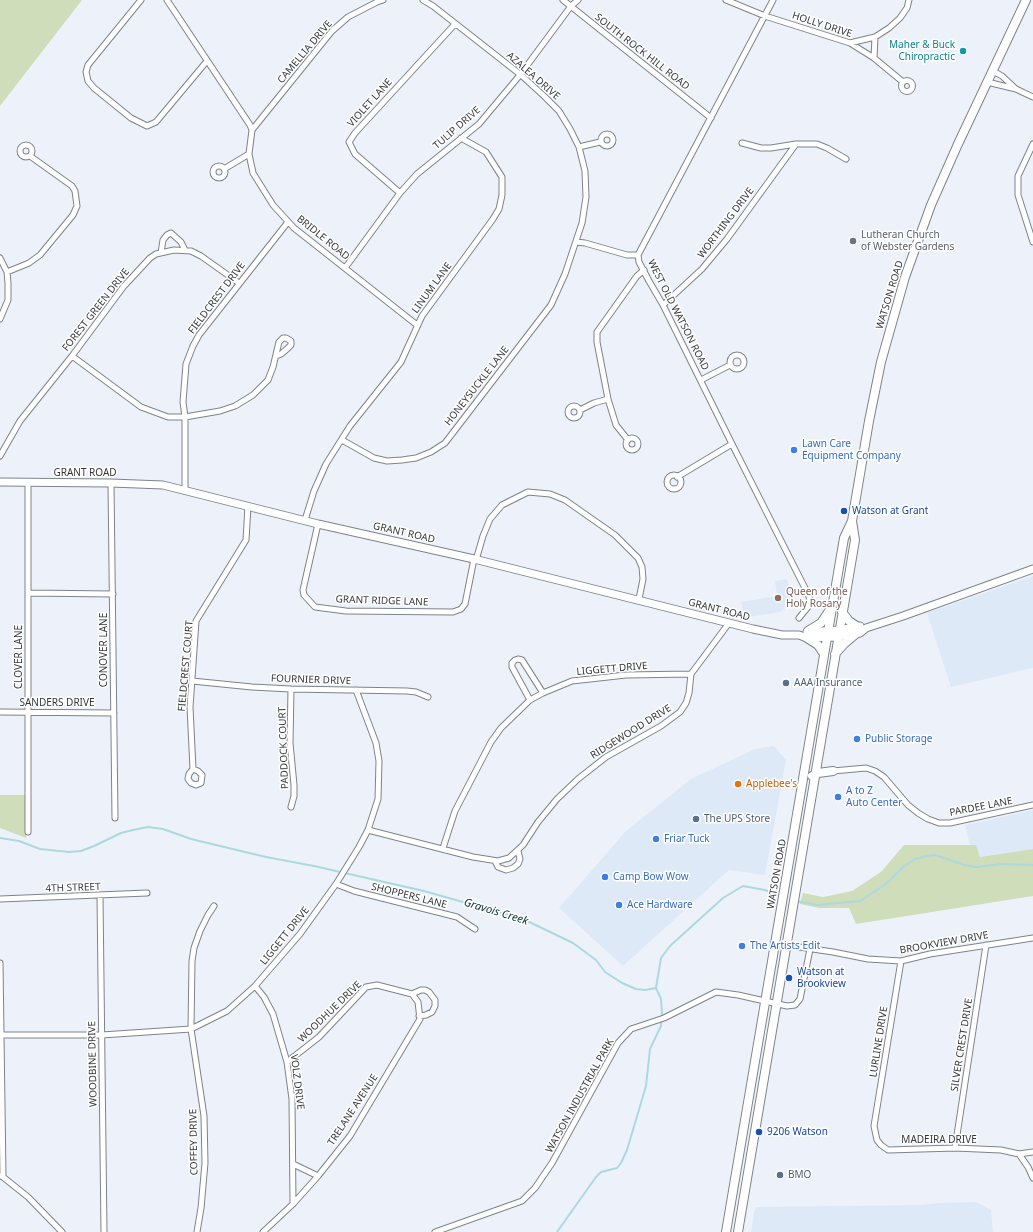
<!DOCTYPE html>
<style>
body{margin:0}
canvas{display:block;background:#edf2fa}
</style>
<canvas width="1033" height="1232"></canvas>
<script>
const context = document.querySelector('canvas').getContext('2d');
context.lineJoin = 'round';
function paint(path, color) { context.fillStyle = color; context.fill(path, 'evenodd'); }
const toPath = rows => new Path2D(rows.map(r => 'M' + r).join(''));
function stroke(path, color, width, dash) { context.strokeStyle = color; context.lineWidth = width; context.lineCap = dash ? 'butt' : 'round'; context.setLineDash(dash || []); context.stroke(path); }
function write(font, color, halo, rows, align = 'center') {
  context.font = font + ' "Noto Sans",sans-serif'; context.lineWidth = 3; context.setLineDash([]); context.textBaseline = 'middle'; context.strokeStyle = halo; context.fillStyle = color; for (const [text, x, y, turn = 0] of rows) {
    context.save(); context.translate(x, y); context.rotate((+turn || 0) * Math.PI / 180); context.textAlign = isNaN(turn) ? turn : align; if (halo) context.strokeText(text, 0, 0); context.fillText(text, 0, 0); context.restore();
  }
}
const built = toPath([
 [1033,576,1033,668,951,687,927,613],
 [787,579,791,599,786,602,786,606,784,609,780,612,744,618,741,602,777,596,775,581],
 [774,746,786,760,765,875,729,870,623,966,559,908,626,831,691,779,755,749],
 [1033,810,1033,849,980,857,976,845,970,845,965,825],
 [976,1202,991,1210,993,1232,751,1232,754,1212,756,1207,922,1205,938,1203]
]);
const green = toPath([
 [0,0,82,0,0,106],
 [0,795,26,795,26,838,0,828],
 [904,845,976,845,980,857,1033,849,1033,896,856,924,849,908,819,908,800,904,803,893,823,897,852,891,881,872]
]);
const stream = toPath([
 [0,838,19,841,40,849,69,852,81,851,94,846,121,833,133,830,148,827,163,829,191,839,266,857,314,866,424,891,523,919,573,943,596,960,605,972,622,983,636,989,645,990,656,988,661,958,670,946,723,898,743,886,765,890,780,896],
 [796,901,817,905,860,901,886,884,903,867,915,859,926,856,936,855,964,865,977,867,1002,864,1033,865],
 [557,1232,596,1177,601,1172,617,1168,621,1163,627,1150,646,1086,650,1049,661,1026,662,1013,661,999,656,988]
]);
const street = toPath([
 [141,0,88,65,86,72,88,81,94,88,131,118,147,126,156,122,207,61],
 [167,0,250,125,252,130,249,154,253,173,273,205,294,228,417,325],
 [563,0,711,118],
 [726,0,765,16,850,43,874,58,903,82],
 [773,0,638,255,639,262,649,281,663,305,732,444,808,594,810,600,808,607,799,618],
 [850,43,875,37,889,28,900,18,907,8,909,0],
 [874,58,875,37],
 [993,71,1002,76,1016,89],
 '901.5 86a5.5 5.5 0 1 1 11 0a5.5 5.5 0 1 1-11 0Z',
 [987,82,1016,89,1033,97],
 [252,130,332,31,348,17,377,2,383,0],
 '601 140a6 6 0 1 1 12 0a6 6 0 1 1-12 0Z',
 [742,143,761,148,771,148,796,144,817,144,827,148,846,159],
 [1033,144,1018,176,1018,195,1033,242],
 '20 151a6 6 0 1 1 12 0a6 6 0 1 1-12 0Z',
 [579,147,600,142],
 '213 172a6 6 0 1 1 12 0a6 6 0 1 1-12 0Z',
 [224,169,249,154],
 [400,193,355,154,349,142,355,133,455,24],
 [576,242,585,243,627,255,638,255],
 [161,253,163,240,167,235,171,233,181,242,185,250],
 [0,258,7,272,8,283,8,300,0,319],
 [345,268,400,193,417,174,479,124,520,75,571,6,578,0],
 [7,272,29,263,40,255,73,215,77,206,75,191,72,186,30,156],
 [663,305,702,269,727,239,796,144],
 '730 362a7 7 0 1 1 14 0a7 7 0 1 1-14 0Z',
 [72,356,141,407,168,417,185,417,220,411,235,406,253,395,268,380,273,367,278,346,279,342,283,338,286,338,291,341,291,345,287,349,281,354,276,356],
 [701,380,730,365],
 '568 412a6 6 0 1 1 12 0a6 6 0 1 1-12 0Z',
 [580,410,594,403,608,399],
 '626 444a6 6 0 1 1 12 0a6 6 0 1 1-12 0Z',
 [342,440,374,458,387,461,402,460,416,458,431,452,445,443,551,305,565,274,582,223,586,197,585,171,579,147,570,129,559,111,544,96,521,75,433,6,423,0],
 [628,440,616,425,608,399,597,342,597,332,637,276,644,270],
 [0,456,20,421,72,356,124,286,150,258,156,254,174,250,191,251,201,256,239,283],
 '667 482a7 7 0 1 1 14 0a7 7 0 1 1-14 0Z',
 [677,477,732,444],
 [28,483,28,832],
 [111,483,115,818],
 [185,491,185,417,183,402,186,364,193,346,199,335,288,222],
 [305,520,314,491,326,464,350,426,401,362,422,316,493,219,499,209,502,195,502,177,486,152,461,138],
 [318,524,303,590,304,595,315,607,346,611,453,612,461,609,465,604,474,559],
 [476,560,483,536,490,519,502,505,528,492,550,494,565,500,615,535,638,558,642,567,643,579,639,599],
 [28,593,113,594],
 [192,681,252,687,291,689,407,691,416,692,428,697],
 [291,689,290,743,294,785,294,796,291,807],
 [530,700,512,667,512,663,515,660,518,659,522,660,543,693],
 [0,712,114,713],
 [193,769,190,707,196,621,246,540,248,506],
 [193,769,198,771,202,775,201,783,196,785,191,783,188,779,189,774,193,769],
 [833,771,866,768,875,771,884,777,908,805,918,813,928,819,939,823,950,823,1033,805],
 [368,830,473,857,498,861,509,858,523,845,538,822,557,799,578,779,606,757,661,726,680,712,686,703,689,693,691,674],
 [443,848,455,811,491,742,501,728,530,700,543,693,572,681,626,675,691,674,729,623],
 [495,861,498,867,506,870,513,868,518,864,520,859,518,851],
 [336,884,354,891,457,917,475,929],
 [100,896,104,1232],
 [0,899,147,893],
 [786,945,833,952,868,959,901,961,930,954,1033,938],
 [901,961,874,1126,877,1140,881,1145,888,1150,955,1148,1001,1150,1019,1154,1033,1152],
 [0,963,3,1177],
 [255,986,264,997,273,1014,287,1062,292,1099,293,1204],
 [412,994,421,990,425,990,429,992,435,1000,435,1006,432,1012,426,1015,419,1016],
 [0,1035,102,1035,191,1029,227,1011,255,986,300,934,336,884,359,847,368,830,378,799,379,761,376,743,356,690],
 [955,1148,986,945],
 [1019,1154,1028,1167,1033,1178],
 [293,1164,318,1176],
 [1,1176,3,1177,28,1197,62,1232],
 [197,1232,201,1208,205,1163,204,1116,191,1029,192,961,194,948,200,931,208,915,214,906],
 [263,1232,293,1204,318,1176,350,1136,420,1019,418,1002,412,994,377,985,366,987,319,1037,287,1062],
 [435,1232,522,1201,535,1188,552,1163,618,1043,631,1029,664,1018,716,992,738,995,787,1006,795,1005,800,999,810,949]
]);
const secondary = toPath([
 [0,482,111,483,163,485,318,524,474,559,753,629,782,635,799,635,807,638,838,637,860,633,866,628,903,616,1033,569],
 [807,632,839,630,860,626]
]);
const primary = toPath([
 [842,612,849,621,858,627],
 [808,631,821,623,829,611],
 [807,638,818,645,824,654],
 [835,654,844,644,857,633],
 [812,776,818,773,833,771],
 [726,1232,838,573,844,538,852,521],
 [738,1232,855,540,852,521,869,421,881,362,905,277,931,205,958,144,1026,0]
]);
const markers = [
 [963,51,4,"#0f9aa8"],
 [853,241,4,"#6b7280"],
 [794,450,4,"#3f7fe0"],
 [844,511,4,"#1a4fb4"],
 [778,598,4,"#8d6e63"],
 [786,683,4,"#5c6f8a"],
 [857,739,4,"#3f7fe0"],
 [738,784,4,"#e8710a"],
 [838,797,4,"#3f7fe0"],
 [696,819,4,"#5c6f8a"],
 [656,839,4,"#3f7fe0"],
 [605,877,4,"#3f7fe0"],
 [619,905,4,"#3f7fe0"],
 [742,946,4,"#3f7fe0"],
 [789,978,4,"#1a4fb4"],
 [759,1132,4,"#1a4fb4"],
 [780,1175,4,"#5c6f8a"]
];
const streetNames = [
 ["HOLLY DRIVE",822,25,18],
 ["CAMELLIA DRIVE",305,52,-50],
 ["SOUTH ROCK HILL ROAD",642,52,38],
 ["AZALEA DRIVE",533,76,41],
 ["VIOLET LANE",370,103,-48],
 ["TULIP DRIVE",457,128,-41],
 ["WORTHING DRIVE",726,223,-53],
 ["BRIDLE ROAD",323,238,39],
 ["LINUM LANE",432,288,-54],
 ["WATSON ROAD",890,295,-73],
 ["FIELDCREST DRIVE",217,298,-53],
 ["FOREST GREEN DRIVE",96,310,-52],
 ["WEST OLD WATSON ROAD",678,315,63],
 ["HONEYSUCKLE LANE",477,386,-52],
 ["GRANT ROAD",85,473],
 ["GRANT ROAD",404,533,13],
 ["GRANT RIDGE LANE",382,601,2],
 ["GRANT ROAD",719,610,14],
 ["CONOVER LANE",104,650,-90],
 ["CLOVER LANE",19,657,-90],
 ["FIELDCREST COURT",186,666,-85],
 ["LIGGETT DRIVE",612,669,-5],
 ["FOURNIER DRIVE",311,680,2],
 ["SANDERS DRIVE",57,703],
 ["RIDGEWOOD DRIVE",631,732,-32],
 ["PADDOCK COURT",284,748,-92],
 ["PARDEE LANE",981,807,-11],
 ["WATSON ROAD",777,874,-80],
 ["4TH STREET",73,888,-2],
 ["SHOPPERS LANE",409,896,14],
 ["LIGGETT DRIVE",285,936,-51],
 ["BROOKVIEW DRIVE",944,943,-10],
 ["WOODHUE DRIVE",330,1012,-44],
 ["LURLINE DRIVE",879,1042,-81],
 ["SILVER CREST DRIVE",962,1045,-81],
 ["WOODBINE DRIVE",93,1064,-91],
 ["VOLZ DRIVE",297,1082,83],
 ["WATSON INDUSTRIAL PARK",580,1096,-61],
 ["TRELANE AVENUE",353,1110,-57],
 ["MADEIRA DRIVE",939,1140],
 ["COFFEY DRIVE",194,1142,-91]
];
const cultureNames = [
 ["Maher & Buck",955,45],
 ["Chiropractic",955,57]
];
const worshipNames = [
 ["Lutheran Church",861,235],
 ["of Webster Gardens",861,247]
];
const shopNames = [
 ["Lawn Care",802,444],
 ["Equipment Company",802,456],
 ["Public Storage",865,739],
 ["A to Z",846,791],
 ["Auto Center",846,803],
 ["Friar Tuck",664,839],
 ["Camp Bow Wow",613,877],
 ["Ace Hardware",627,905],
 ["The Artists Edit",750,946]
];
const transitNames = [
 ["Watson at Grant",852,511],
 ["Watson at",797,972],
 ["Brookview",797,984],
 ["9206 Watson",767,1132]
];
const educationNames = [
 ["Queen of the",786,592],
 ["Holy Rosary",786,604]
];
const serviceNames = [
 ["AAA Insurance",794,683],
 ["The UPS Store",704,819],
 ["BMO",788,1175]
];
const foodNames = [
 ["Applebee's",746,784]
];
const waterNames = [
 ["Gravois Creek",496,912,17]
];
paint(built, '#dee9f7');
paint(green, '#cfddbb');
stroke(stream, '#acd9df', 2);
stroke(street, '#7e838a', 7);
stroke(secondary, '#7e838a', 9);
stroke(primary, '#7e838a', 10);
stroke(street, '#fff', 5);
stroke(secondary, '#fff', 7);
stroke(primary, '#fff', 8);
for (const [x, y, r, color] of markers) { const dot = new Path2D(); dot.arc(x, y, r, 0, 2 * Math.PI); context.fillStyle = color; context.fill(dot); stroke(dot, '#fff', 1.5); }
write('10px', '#343639', '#fff', streetNames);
write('10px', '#0d838f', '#fff', cultureNames, 'right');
write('10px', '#5b616d', '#fff', worshipNames, 'left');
write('10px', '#366cbe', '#fff', shopNames, 'left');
write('10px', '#164399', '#fff', transitNames, 'left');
write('10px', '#785e54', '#fff', educationNames, 'left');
write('10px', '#4e5e75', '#fff', serviceNames, 'left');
write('10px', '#c56008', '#fff', foodNames, 'left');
write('italic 11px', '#033135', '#fff', waterNames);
</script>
